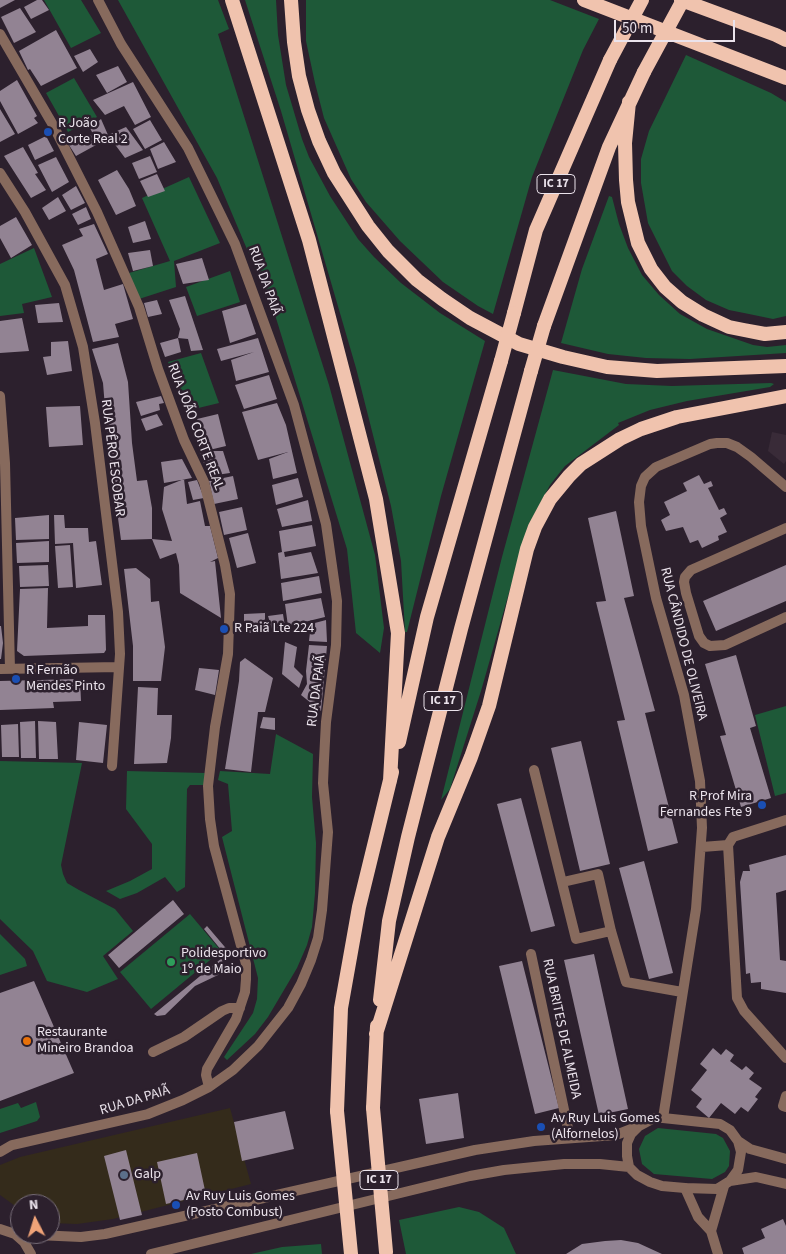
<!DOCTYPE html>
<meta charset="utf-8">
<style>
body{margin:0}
#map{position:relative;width:786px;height:1254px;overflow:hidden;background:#2c202d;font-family:"Source Sans 3",sans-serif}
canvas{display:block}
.north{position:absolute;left:10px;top:1194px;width:50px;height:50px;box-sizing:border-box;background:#2c202d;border:1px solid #786e79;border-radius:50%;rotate:355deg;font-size:14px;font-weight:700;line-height:20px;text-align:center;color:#ebe3ec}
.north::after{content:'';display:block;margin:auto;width:18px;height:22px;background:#efa378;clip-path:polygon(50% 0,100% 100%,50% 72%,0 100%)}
.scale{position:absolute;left:614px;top:20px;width:121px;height:22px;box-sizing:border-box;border:2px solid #ebe3ec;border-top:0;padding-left:6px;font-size:15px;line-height:18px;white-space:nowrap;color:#ebe3ec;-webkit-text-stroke:4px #2c202d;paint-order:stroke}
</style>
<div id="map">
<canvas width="786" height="1254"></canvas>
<div class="north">N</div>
<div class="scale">50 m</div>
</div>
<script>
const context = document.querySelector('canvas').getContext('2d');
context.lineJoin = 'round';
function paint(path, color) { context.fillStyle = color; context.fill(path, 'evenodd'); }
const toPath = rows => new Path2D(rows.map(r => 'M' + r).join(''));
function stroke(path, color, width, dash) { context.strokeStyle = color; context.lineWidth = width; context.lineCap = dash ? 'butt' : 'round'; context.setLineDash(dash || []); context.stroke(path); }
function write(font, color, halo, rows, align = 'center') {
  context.font = font + ' "Source Sans 3",sans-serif'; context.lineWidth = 5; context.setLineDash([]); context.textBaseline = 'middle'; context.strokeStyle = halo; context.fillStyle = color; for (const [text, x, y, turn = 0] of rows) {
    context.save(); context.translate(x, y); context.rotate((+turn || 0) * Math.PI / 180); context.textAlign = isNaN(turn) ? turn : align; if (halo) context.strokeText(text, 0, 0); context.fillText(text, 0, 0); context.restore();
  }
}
const commercial = toPath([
 [230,1108,251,1184,113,1219,77,1224,50,1223,50,1204,20,1204,20,1214,18,1208,0,1195,0,1165,20,1157]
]);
const industrial = toPath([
 [772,432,786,435,786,461,784,464,768,451]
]);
const green = toPath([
 [44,0,81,0,101,33,71,48],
 [118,0,218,0,229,29,218,34,329,385,375,555,384,628,380,653,356,633,347,549,276,318,217,178],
 [245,0,276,0,278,35,286,85,302,139,309,157,330,196,358,239,374,257,401,283,440,313,485,341,441,496,407,632,405,632,401,561,391,506,356,368,281,111],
 [306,0,550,0,599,19,583,50,532,177,493,314,478,306,443,282,400,241,366,202,351,179,324,118,315,83,306,41],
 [686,55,771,93,786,102,786,316,773,319,749,314,729,310,706,300,687,286,672,271,648,223,641,183,641,159,649,131],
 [74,78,97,117,68,132,46,93],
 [189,177,220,243,174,261,176,287,139,299,129,273,170,261,142,198],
 [609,196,612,197,619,224,628,248,642,275,659,295,680,314,707,329,753,345,767,347,786,345,786,353,690,359,646,358,608,354,561,343,582,269],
 [34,248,52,297,22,304,24,313,0,316,0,264],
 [230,271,240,302,197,316,186,287],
 [201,353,219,403,186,411,168,362],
 [553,370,626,384,672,386,771,383,774,384,770,387,687,401,650,410,618,423,619,425,565,466,550,485,528,526,481,691,450,789,441,800,502,557],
 [786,706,786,793,775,796,755,715],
 [276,734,313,754,312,797,316,843,315,893,312,927,307,945,297,968,268,1017,255,1034,227,1060,224,1057,253,1013,257,999,258,978,222,837,232,831,228,784,218,780,220,771,270,774],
 [0,761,82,763,61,865,63,874,67,883,79,890,115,909,133,931,103,956,118,979,87,992,47,981,33,951,0,919],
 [127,771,205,773,204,785,190,785,187,789,185,887,177,892,165,877,137,893,120,899,106,891,130,881,152,869,152,844,126,809],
 [190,914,221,951,151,1009,120,972],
 [0,934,25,959,27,966,0,975],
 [36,1102,40,1117,37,1121,0,1133,0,1109,18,1103,21,1108],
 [658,1128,716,1134,723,1138,730,1151,729,1166,725,1172,712,1179,654,1174,642,1164,639,1149,645,1136],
 [459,1207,479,1212,504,1228,516,1254,406,1254,399,1220],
 [321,1244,322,1254,251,1254,282,1247]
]);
const building = toPath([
 [0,0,15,0,0,8],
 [37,0,42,0,49,10,31,19,24,7],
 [20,8,36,32,14,43,1,17],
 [56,30,77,68,41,86,30,69,28,70,19,51],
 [90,49,98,62,83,72,74,56],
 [118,66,127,82,107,93,96,75],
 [17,80,37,116,34,118,38,123,18,134,0,101,0,91],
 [133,82,151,117,135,125,124,106,105,115,93,100],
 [0,109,15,134,0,142],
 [101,119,108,135,97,142,90,128],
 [150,120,162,140,145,149,133,129],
 [126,127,143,150,125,158,108,135],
 [83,134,86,138,91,135,96,145,76,156,67,142],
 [46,136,54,151,35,160,28,145],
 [164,142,176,162,158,169,150,149],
 [23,147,38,173,35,174,46,190,31,198,4,156],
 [150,156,157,172,139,179,132,163],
 [56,157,69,182,52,192,38,165],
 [117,170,129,189,136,206,116,215,98,180],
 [157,174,165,191,148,197,140,181],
 [76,186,85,203,71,210,62,195],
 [58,197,66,211,49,220,42,208],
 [86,207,91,219,78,225,72,214],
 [16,217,32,245,11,258,0,238,0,226],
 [145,221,151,239,133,243,128,227],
 [94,224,108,254,96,259,104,290,123,284,133,319,115,324,119,337,93,342,74,270,62,245,83,236,79,229],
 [150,250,153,266,133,271,128,253],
 [202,258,209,280,183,284,176,264],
 [185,296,203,350,191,351,188,339,178,338,181,352,165,357,160,343,178,338,180,329,169,300],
 [157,300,162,314,148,317,144,303],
 [59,303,63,322,38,323,35,305],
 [246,304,256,334,230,343,222,311],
 [22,318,29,351,0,353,0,321],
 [258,338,269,372,236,381,231,360,254,352,221,361,217,349],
 [68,341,72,371,47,375,43,357,51,356,51,342],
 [118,343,128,382,132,443,137,481,147,480,152,508,152,539,172,541,162,509,164,487,184,479,187,504,200,501,205,526,210,526,218,558,210,562,215,561,221,618,180,593,179,565,176,553,160,559,152,539,121,540,108,445,103,383,92,349],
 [269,375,277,399,244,409,235,385],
 [161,396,164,403,159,404,160,410,141,416,136,402],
 [277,403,286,425,297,473,273,479,269,459,288,452,258,460,242,412],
 [80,406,83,445,49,447,46,407],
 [157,414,163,425,146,431,141,419],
 [218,414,226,446,205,451,223,451,230,473,209,476,199,451,205,451,197,419],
 [182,459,192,478,164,483,161,462],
 [699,475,704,484,711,481,713,486,708,488,719,510,724,508,727,514,720,518,727,532,718,536,719,540,702,548,698,540,690,543,683,527,666,531,661,520,670,515,664,502,687,491,683,483],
 [233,476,238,499,214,504,209,481],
 [298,478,303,497,276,505,272,485],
 [197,480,204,498,193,500,188,482],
 [308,500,312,521,282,527,277,509],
 [242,507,247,530,224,535,219,512],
 [616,511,634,596,624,598,655,711,645,713,678,843,648,851,617,721,625,720,596,602,606,601,588,518],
 [49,515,49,539,16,540,15,518],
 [54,515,64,515,65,528,88,528,89,542,96,541,102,585,76,588,73,543,55,544],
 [312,525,316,546,284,552,285,557,311,552,318,573,281,579,278,553,282,552,279,531],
 [248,533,256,563,237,568,229,538],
 [49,541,49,562,17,563,16,543],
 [70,545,73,587,58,588,55,546],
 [48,565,49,586,20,587,19,566],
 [786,565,786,601,716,631,703,601],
 [136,568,150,579,151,602,159,601,165,647,161,681,133,681,133,646,124,569],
 [319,576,322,593,283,601,281,583],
 [48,588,47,628,88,626,88,615,105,615,106,650,104,653,24,656,17,651,20,589],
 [321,598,325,617,288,626,285,604],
 [265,613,265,632,244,633,244,614],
 [283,614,285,627,272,629,268,616],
 [326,620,327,642,309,641,311,624],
 [0,626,1,626,3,643,1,659,0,659],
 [285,642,297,647,294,667,303,676,299,688,282,674],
 [309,645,327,646,321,711,301,695,307,684,306,671],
 [736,655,756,726,750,728,771,798,741,807,720,736,726,735,705,664],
 [245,658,273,678,265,712,258,712,251,772,225,769,239,681,240,662],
 [199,668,219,670,215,695,195,690],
 [80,679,81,701,53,702,54,708,0,710,0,681],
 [138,687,158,688,157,715,172,715,171,738,167,763,134,764],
 [263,717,275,718,275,730,260,728],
 [35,721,36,758,21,758,20,722],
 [38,721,56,722,58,759,39,759],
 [79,722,107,725,103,763,76,760],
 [18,724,19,757,2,757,1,725],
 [581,741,610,864,580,871,551,748],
 [521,798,555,926,531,932,497,804],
 [786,855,786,890,776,893,780,960,786,961,786,993,761,989,761,982,751,983,750,973,746,974,740,882,743,871,750,871,749,865],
 [644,861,673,973,649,979,619,868],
 [173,900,184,914,119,968,108,955],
 [207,926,230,953,226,956,204,929],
 [594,954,628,1109,599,1115,564,960],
 [222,958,223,967,218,975,195,986,165,1015,157,1016,154,1014],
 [522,961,559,1108,535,1114,499,966],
 [34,981,74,1073,0,1101,0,993],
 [713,1048,721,1055,726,1049,734,1055,730,1061,742,1070,746,1066,754,1073,749,1079,762,1088,755,1097,758,1099,748,1112,741,1107,735,1114,721,1103,709,1118,696,1107,702,1099,691,1090,707,1070,700,1064],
 [458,1093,464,1138,426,1144,419,1099],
 [285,1111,294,1149,242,1161,234,1122],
 [126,1150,142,1215,120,1220,104,1156],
 [197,1153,206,1195,166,1204,157,1162],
 [783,1219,786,1226,786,1254,744,1254,742,1248,765,1238,761,1229],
 [621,1240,638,1243,662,1254,566,1254,582,1244,605,1241]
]);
const minor = toPath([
 [0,34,53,125,97,212,139,307,158,369,184,440,204,482,225,565,230,594,228,654,215,727,208,786,210,819,214,846,246,964,246,979,245,992,236,1019,207,1069,206,1075,209,1087],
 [0,173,25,212,65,285,83,347,95,423,118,612,120,654,112,766],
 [0,396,5,463,10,669],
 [786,528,691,570,685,577,684,582,686,593,699,636,704,643,710,646,725,645,786,617],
 [0,669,119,667],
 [534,770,576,939,611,931],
 [786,820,733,837,728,845,737,998,744,1011,786,1058],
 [702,847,728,845],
 [563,882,598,874,611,931,626,982,682,992],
 [531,954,570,1138],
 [153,1052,184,1037,222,1011,229,1008,240,1008],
 [786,1096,783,1106,786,1107],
 [663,1118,696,909,702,828,700,781,684,695,656,598,641,526,639,502,641,486,645,477,656,467,710,444,717,443,727,443,737,447,751,457,786,487],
 [0,1152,12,1145,148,1114,183,1100,209,1087,233,1070,258,1046,288,1008,301,984,311,960,318,938,322,910,328,832,323,783,324,760,326,722,336,645,337,601,326,524,294,405,235,244,188,148,121,44,98,0],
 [685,1188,698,1217,711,1231,718,1254],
 [711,1231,724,1186]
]);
const tertiary = toPath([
 [654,1118,663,1118,720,1124,730,1130,738,1141,741,1152,738,1170,730,1181,717,1189,685,1188,662,1186,650,1182,637,1175,629,1167,627,1156,627,1143,631,1134,639,1126,654,1118],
 [738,1141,750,1149,786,1159],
 [730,1181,756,1177,786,1184],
 [0,1229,15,1234,24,1242,31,1254],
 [15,1234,81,1237,105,1234,475,1150,534,1141,616,1135,639,1126],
 [151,1254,470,1176,504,1170,564,1164,600,1164,629,1167]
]);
const trunk = toPath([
 [232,0,309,240,376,499,398,633,390,781],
 [291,0,294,42,299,76,308,110,319,141,334,173,368,226,388,251,417,280,442,299,470,318,519,344,563,357,607,367,657,371,786,366],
 [584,0,786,78],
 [681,0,776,35,786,40],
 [629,102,625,143,626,180,628,202,638,243,651,269,665,287,682,302,703,315,729,327,744,330,765,334,786,332],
 [514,313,536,230,610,60],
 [544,326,609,147,644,72],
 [399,742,427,617,501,361],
 [380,1000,389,921,408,837,461,629,531,371],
 [376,1034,438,837,471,757,489,706,527,549,535,527,550,499,569,476,581,464,620,439,641,429,677,417,786,396],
 [373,1108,377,1026],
 [337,1111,341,1008,359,907,392,772]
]);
const trunkBridge = toPath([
 [610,60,642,0],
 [644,72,683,0],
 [501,361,514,313],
 [531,371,544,326],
 [373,1108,386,1252],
 [337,1111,351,1254]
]);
const markers = [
 [48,132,5,"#1a4fb4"],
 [224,629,5,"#1a4fb4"],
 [16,679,5,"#1a4fb4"],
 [762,805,5,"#1a4fb4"],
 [171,962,5,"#2e9e5b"],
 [27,1041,5,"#e8710a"],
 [541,1127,5,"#1a4fb4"],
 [124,1175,5,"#5c6f8a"],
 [176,1205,5,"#1a4fb4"]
];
const shields = [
 [556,184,38],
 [443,701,38],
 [379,1180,38]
];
const shieldNames = [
 ["IC 17",556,184],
 ["IC 17",443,701],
 ["IC 17",379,1180]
];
const poiNames = [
 ["R João",58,124],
 ["Corte Real 2",58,140],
 ["R Paiã Lte 224",234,629],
 ["R Fernão",26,671],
 ["Mendes Pinto",26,687],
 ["R Prof Mira",752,797,"right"],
 ["Fernandes Fte 9",752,813,"right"],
 ["Polidesportivo",181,954],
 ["1º de Maio",181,970],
 ["Restaurante",37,1033],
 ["Mineiro Brandoa",37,1049],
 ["Av Ruy Luis Gomes",551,1119],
 ["(Alfornelos)",551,1135],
 ["Galp",134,1175],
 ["Av Ruy Luis Gomes",186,1197],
 ["(Posto Combust)",186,1213]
];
const streetNames = [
 ["RUA DA PAIÃ",264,281,70],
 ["RUA JOÃO CORTE REAL",195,427,69],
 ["RUA PÊRO ESCOBAR",112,458,83],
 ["RUA CÂNDIDO DE OLIVEIRA",683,644,76],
 ["RUA DA PAIÃ",317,691,-83],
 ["RUA BRITES DE ALMEIDA",561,1029,78],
 ["RUA DA PAIÃ",135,1101,-17]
];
paint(commercial, '#342b1b');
paint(industrial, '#392b38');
paint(green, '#1e5938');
paint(building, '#928393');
stroke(minor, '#876a5d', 10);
stroke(tertiary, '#876a5d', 10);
stroke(trunk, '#f0c3ae', 14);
stroke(trunkBridge, '#f0c3ae', 14);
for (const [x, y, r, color] of markers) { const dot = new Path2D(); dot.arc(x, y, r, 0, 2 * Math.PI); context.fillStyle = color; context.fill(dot); stroke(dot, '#2c202d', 2); }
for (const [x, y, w] of shields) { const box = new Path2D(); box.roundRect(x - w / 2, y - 9.5, w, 19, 4); context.fillStyle = '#2c202d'; context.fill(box); stroke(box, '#ebe3ec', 1); }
write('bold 12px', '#ebe3ec', null, shieldNames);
write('14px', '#ebe3ec', '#2c202d', poiNames, 'left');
write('14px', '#ebe3ec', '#2c202d', streetNames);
</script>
